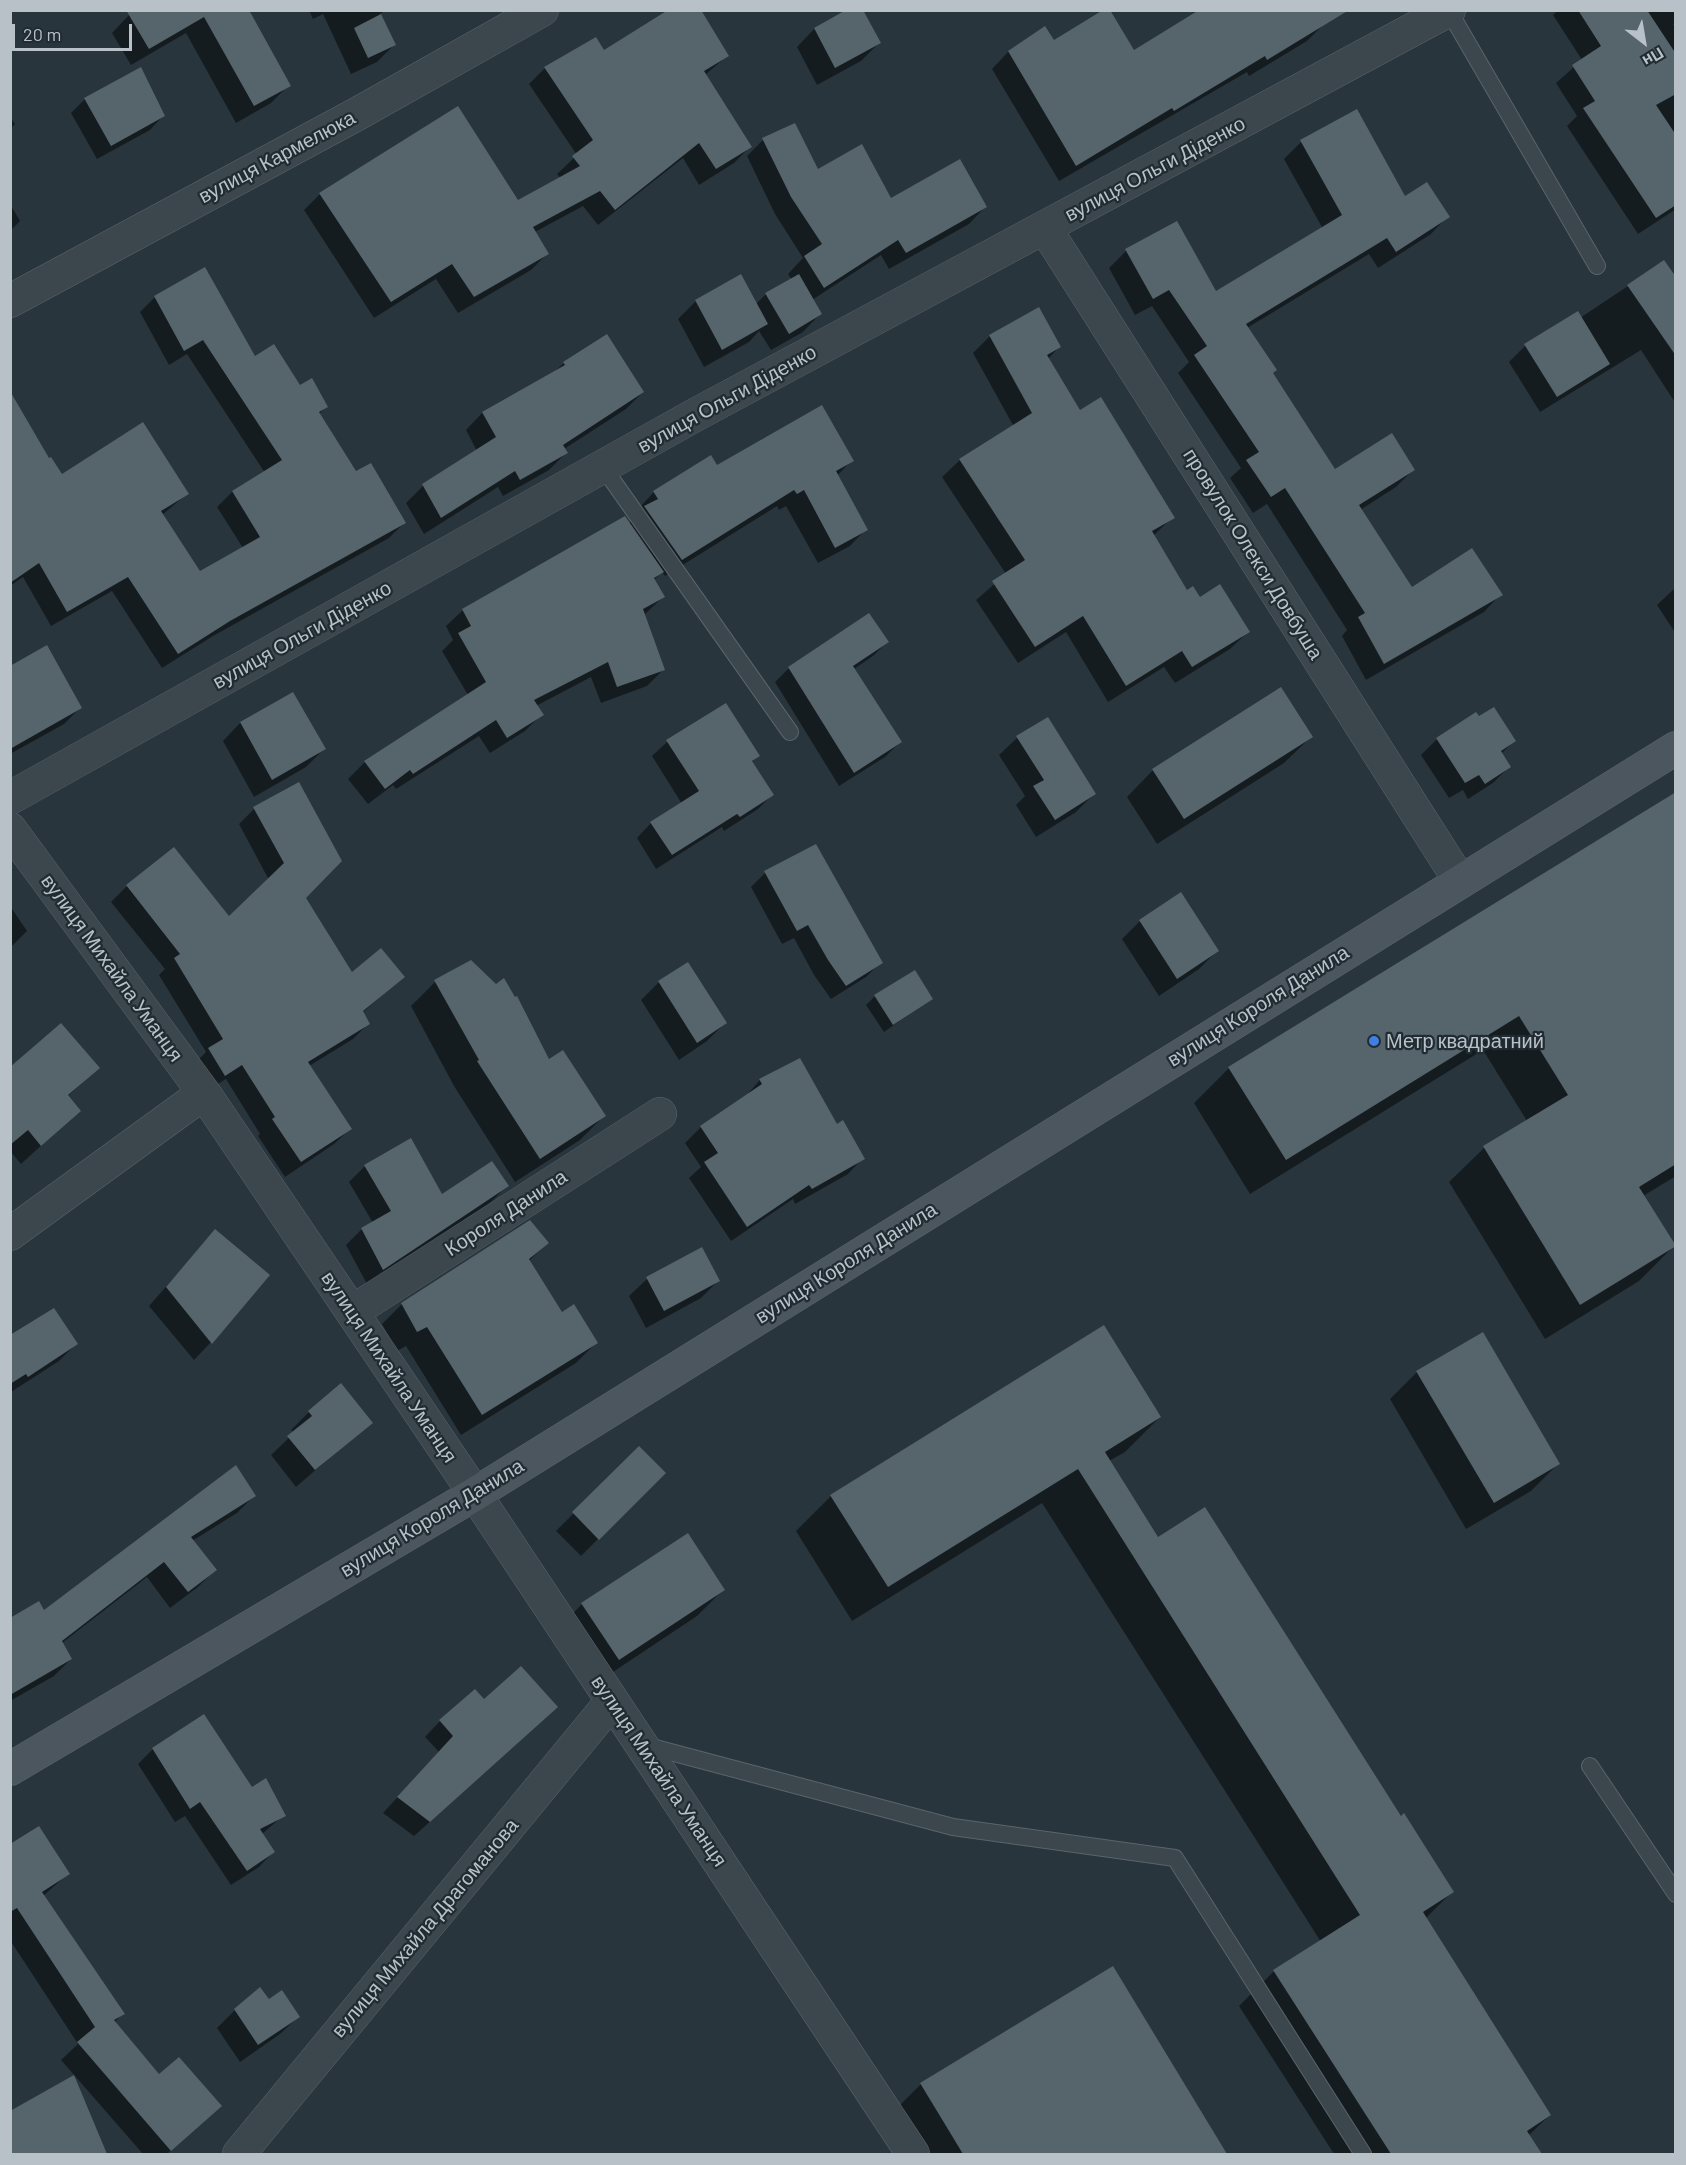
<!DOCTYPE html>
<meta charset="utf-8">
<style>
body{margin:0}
#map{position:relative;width:1686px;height:2165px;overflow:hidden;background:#28353d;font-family:Barlow,sans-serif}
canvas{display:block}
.frame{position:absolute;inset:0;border:12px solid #b8c1c8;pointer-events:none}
.north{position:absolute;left:1614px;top:12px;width:60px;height:60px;-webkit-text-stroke:4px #212b32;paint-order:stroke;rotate:149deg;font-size:16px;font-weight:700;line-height:24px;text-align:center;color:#b8c1c8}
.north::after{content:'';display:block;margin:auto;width:21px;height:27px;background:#b8c1c8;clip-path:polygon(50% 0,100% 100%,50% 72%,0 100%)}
.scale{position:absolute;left:12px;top:24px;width:120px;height:27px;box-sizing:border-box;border:3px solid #b8c1c8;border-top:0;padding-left:8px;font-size:18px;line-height:21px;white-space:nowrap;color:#b8c1c8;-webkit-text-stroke:4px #212b32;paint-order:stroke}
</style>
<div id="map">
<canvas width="1686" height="2165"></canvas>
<div class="frame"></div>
<div class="north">Пн</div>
<div class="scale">20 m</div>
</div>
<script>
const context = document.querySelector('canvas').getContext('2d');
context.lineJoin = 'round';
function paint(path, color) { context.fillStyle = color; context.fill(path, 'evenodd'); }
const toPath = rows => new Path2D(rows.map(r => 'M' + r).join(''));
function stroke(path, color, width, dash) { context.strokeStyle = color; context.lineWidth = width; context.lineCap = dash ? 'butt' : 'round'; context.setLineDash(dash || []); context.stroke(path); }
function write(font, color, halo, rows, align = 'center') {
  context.font = font + ' Barlow,sans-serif'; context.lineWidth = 4.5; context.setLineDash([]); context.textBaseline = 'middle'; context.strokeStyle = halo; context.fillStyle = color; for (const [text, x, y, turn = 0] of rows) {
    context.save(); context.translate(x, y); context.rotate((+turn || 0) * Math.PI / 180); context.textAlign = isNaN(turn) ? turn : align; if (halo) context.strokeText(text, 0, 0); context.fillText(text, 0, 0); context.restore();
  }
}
const shadow = toPath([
 [247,10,289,85,271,103,236,123,186,33,131,65,112,33,129,15],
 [309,10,386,10,380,14,394,45,377,62,351,74,323,14,313,19],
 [849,10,879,43,861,61,817,85,797,47,814,29],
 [1558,10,1676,10,1676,22,1673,24,1676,29,1676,209,1638,234,1567,126,1577,116,1556,83,1582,60,1553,15],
 [1324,24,1307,41,1249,76,1247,72,1059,181,992,69,1008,52,1054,42,1133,52],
 [603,53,727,56,705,75,750,147,734,163,699,185,683,158,598,225,583,206,535,232,547,254,531,270,458,313,436,279,374,318,304,210,320,194,518,202,561,179,557,174,577,155,529,84,545,68],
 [85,99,163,116,150,130,97,159,71,113],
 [10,117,15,124,10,129],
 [763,140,817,171,890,200,985,207,969,224,889,269,881,255,812,300,820,314,803,332,771,350,759,331,749,342,704,367,678,319,696,301,741,276,756,304,766,294,792,280,788,274,803,258,775,214,747,156],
 [1301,142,1405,198,1448,216,1431,234,1378,268,1369,254,1247,328,1271,374,1335,471,1413,470,1396,487,1360,510,1412,589,1501,594,1484,612,1366,680,1342,636,1347,630,1267,504,1253,513,1230,478,1241,468,1178,373,1189,362,1152,306,1135,315,1109,268,1126,251,1216,293,1323,229,1284,159],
 [10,204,20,221,10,231],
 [1664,262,1676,280,1676,404,1641,350,1540,412,1509,362,1525,346,1577,313,1580,318],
 [155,297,300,387,326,407,319,414,356,473,404,523,389,538,213,636,162,668,112,591,51,626,23,577,10,586,10,394,48,460,61,476,187,494,162,515,200,573,243,548,217,507,232,492,265,473,187,354,169,365,140,312],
 [990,336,1059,347,1048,359,1080,412,1173,517,1153,536,1187,592,1248,632,1230,649,1175,683,1164,667,1108,702,1066,632,1018,663,976,600,1006,574,942,477,960,460,1014,427,973,353],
 [564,363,643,392,626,409,564,449,566,453,549,470,503,496,498,487,424,534,406,503,423,486,477,451,466,430,482,413,554,372],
 [852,460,837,476,866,529,850,546,818,563,786,506,779,510,777,506,665,576,662,572,654,580,663,597,644,615,663,670,647,686,601,703,591,677,536,706,542,714,525,731,490,753,479,736,396,789,393,785,368,804,348,779,365,762,468,695,442,651,453,640,446,626,463,610,628,524,640,512,638,509,654,492,717,467],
 [1676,587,1676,634,1657,605],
 [887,642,873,656,854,669,900,742,885,757,839,786,775,682,789,668],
 [10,668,81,707,64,724,10,754],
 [293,694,324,749,306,767,254,797,223,741,240,723],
 [726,705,758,756,752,762,772,795,758,809,724,831,722,827,656,869,637,838,651,823,682,804,652,756,667,742],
 [1311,737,1284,763,1157,844,1127,797,1153,770],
 [1017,738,1094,794,1076,812,1036,837,1016,805,1025,796,999,755],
 [1437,739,1514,741,1501,754,1509,767,1493,783,1468,799,1463,790,1449,798,1421,755],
 [1676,793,1676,1176,1643,1196,1674,1246,1639,1281,1545,1339,1449,1182,1484,1148,1527,1121,1483,1050,1250,1194,1194,1103,1229,1068],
 [254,809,304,898,352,975,403,977,362,1013,369,1023,353,1039,309,1066,350,1129,334,1144,285,1177,258,1136,260,1134,226,1079,208,1090,193,1065,206,1052,159,975,165,969,111,902,127,886,229,918,269,880,239,824],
 [765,873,881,962,866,977,831,999,814,975,794,938,782,944,751,887],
 [10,906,27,931,10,948],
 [1140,921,1217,951,1199,969,1159,996,1122,939],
 [688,964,725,1023,707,1041,679,1060,641,1000,659,982],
 [435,982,548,1061,604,1116,580,1140,515,1182,454,1086,411,1006],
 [875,996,931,999,884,1032,866,1005],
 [98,1068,67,1097,79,1111,21,1164,10,1151,10,1069],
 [760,1080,836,1126,863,1158,848,1174,795,1204,793,1199,731,1241,689,1178,701,1167,685,1143,701,1127,745,1097],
 [365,1166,442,1196,507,1186,491,1202,367,1284,346,1245,362,1229,373,1223,349,1182],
 [215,1231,211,1342,194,1360,149,1306],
 [547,1243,529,1261,562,1314,596,1343,576,1363,461,1435,406,1346,397,1351,382,1324,402,1304],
 [702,1249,719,1280,701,1298,646,1328,629,1296,647,1279],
 [10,1337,76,1344,59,1361,11,1392],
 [1417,1372,1558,1464,1531,1491,1466,1529,1390,1399],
 [309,1412,371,1422,296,1487,271,1455,294,1433,291,1430],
 [1160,1417,1125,1452,1109,1461,1158,1539,1401,1818,1452,1892,1425,1919,1550,2115,1528,2136,1540,2154,1334,2154,1239,2006,1274,1971,1321,1942,1042,1503,852,1621,796,1531,831,1496],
 [639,1448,664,1473,581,1556,556,1531],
 [254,1496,237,1513,192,1541,215,1570,198,1587,170,1608,147,1577,62,1643,71,1659,54,1676,10,1701,10,1620,44,1612],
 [724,1589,697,1616,592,1686,556,1631,582,1604],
 [484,1701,541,1722,414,1836,383,1813,439,1752,425,1737,440,1721],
 [204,1716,251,1790,284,1815,262,1834,273,1852,259,1867,231,1885,185,1816,175,1822,138,1764,153,1749],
 [10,1846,68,1874,43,1896,123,2013,114,2023,159,2076,220,2106,167,2154,143,2154,61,2060,78,2044,10,1940],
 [1113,1968,1226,2154,907,2154,886,2119,921,2084],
 [268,2001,298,2017,280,2034,240,2062,217,2028,235,2010],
 [73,2077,106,2154,10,2154,10,2113]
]);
const building = toPath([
 [126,10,249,10,291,86,254,106,204,17,149,49],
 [668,10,701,10,729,56,704,71,752,147,716,169,699,143,615,210,600,191,533,227,549,254,474,297,452,264,391,302,319,193,458,106,518,200,580,166,572,156,593,140,544,67,596,37,604,50],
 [846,10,863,10,881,43,835,68,814,28],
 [1103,10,1110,10,1134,50,1199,10,1349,10,1267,60,1265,56,1174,111,1172,108,1076,166,1008,51,1045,26,1054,40],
 [1578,10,1647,10,1676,54,1676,94,1656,105,1676,135,1676,205,1656,218,1583,108,1595,101,1572,65,1601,46],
 [381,14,396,45,368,58,354,28],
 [141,67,165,116,111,146,84,98],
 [1357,109,1405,196,1427,182,1450,217,1396,252,1387,238,1246,324,1277,370,1273,373,1335,469,1392,433,1415,470,1359,505,1412,587,1472,548,1503,595,1384,664,1358,617,1365,613,1285,488,1271,497,1246,460,1259,452,1194,355,1207,346,1169,290,1153,299,1125,249,1177,221,1216,291,1342,215,1300,140],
 [795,123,818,169,862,144,891,198,960,159,987,207,906,253,898,240,824,288,804,256,822,244,791,197,762,138],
 [1664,260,1676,277,1676,356,1627,285],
 [205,267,255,356,274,344,300,385,312,378,328,407,319,412,356,471,371,463,406,523,230,621,178,654,128,577,67,612,39,563,10,583,10,391,49,458,51,457,62,474,143,422,189,494,161,511,200,571,260,537,232,491,282,460,203,340,184,351,154,296],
 [741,274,768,324,722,350,695,300],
 [799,274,822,314,789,334,765,293],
 [1039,307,1061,347,1047,355,1080,410,1101,397,1175,518,1152,531,1187,590,1193,586,1200,597,1220,584,1250,632,1192,667,1182,651,1126,686,1083,616,1035,647,992,581,1025,560,959,459,1032,413,989,335],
 [1578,311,1610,364,1557,397,1524,344],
 [607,334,644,392,563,445,568,453,520,480,515,471,441,518,422,484,496,437,482,412,565,365,563,362],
 [822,405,854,461,836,471,868,530,835,548,804,490,797,494,794,490,682,560,644,506,658,499,653,491,711,455,717,465],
 [625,516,664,572,654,578,665,597,643,609,665,670,617,687,608,662,534,700,544,715,507,738,496,720,413,774,410,770,385,789,364,761,486,682,458,633,471,626,462,609],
 [869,613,889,642,853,666,902,742,854,773,788,667],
 [47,645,82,708,10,749,10,666],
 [1281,687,1313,737,1184,819,1152,769],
 [293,692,326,749,272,780,240,722],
 [726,703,760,756,752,761,774,795,740,817,737,814,672,855,650,822,699,791,666,740],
 [1494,707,1516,741,1501,751,1511,767,1485,784,1479,775,1465,783,1436,738,1476,712,1479,716],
 [1048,717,1096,794,1055,820,1033,786,1044,780,1016,736],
 [299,782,342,861,306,898,352,972,381,948,405,977,363,1011,370,1024,308,1062,352,1129,301,1162,272,1119,275,1117,242,1065,225,1076,208,1048,223,1039,174,958,180,954,126,885,174,847,229,916,284,863,253,807],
 [1676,792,1676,1164,1639,1187,1676,1246,1580,1305,1483,1146,1568,1095,1519,1016,1286,1160,1228,1067],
 [816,844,883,963,846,986,828,960,808,925,797,931,764,871],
 [1181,892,1219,951,1177,979,1139,920],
 [471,960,496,984,504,978,515,997,517,996,549,1059,563,1050,606,1116,540,1159,477,1061,479,1060,434,980],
 [688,962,727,1023,697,1043,658,981],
 [915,970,933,999,893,1025,874,995],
 [61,1023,100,1068,68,1095,81,1111,41,1146,28,1130,10,1145,10,1067],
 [800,1058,837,1124,843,1120,865,1159,812,1189,809,1185,747,1227,704,1162,718,1153,700,1126,762,1084,759,1079],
 [411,1138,442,1194,492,1161,509,1186,383,1270,361,1228,391,1211,364,1165],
 [530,1220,549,1243,529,1259,562,1312,574,1304,598,1343,482,1415,427,1327,417,1332,401,1303],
 [215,1229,270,1275,212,1344,166,1287],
 [702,1247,720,1281,664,1311,646,1277],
 [54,1308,78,1344,28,1377,26,1374,10,1384,10,1335],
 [1104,1325,1161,1417,1105,1452,1158,1537,1205,1507,1401,1816,1404,1813,1454,1892,1423,1912,1551,2115,1527,2131,1542,2154,1391,2154,1273,1970,1360,1915,1078,1469,888,1587,830,1495],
 [1483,1332,1560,1464,1494,1503,1416,1371],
 [341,1383,373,1423,315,1470,287,1436,312,1416,308,1411],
 [639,1446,666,1473,599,1540,572,1512],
 [236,1465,256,1496,191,1537,217,1570,188,1592,164,1562,62,1641,72,1659,10,1695,10,1618,39,1601,44,1610],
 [688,1533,725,1590,619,1660,581,1603],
 [521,1666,558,1707,430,1822,397,1797,453,1736,439,1720,475,1689,484,1699],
 [204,1714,252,1787,266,1778,286,1816,260,1829,275,1852,247,1871,200,1802,190,1809,152,1748],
 [39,1826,70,1874,42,1892,125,2014,114,2020,159,2074,179,2057,222,2106,171,2151,77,2042,95,2027,17,1908,10,1912,10,1844],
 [1113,1966,1227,2154,963,2154,920,2083],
 [260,1987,269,1999,282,1990,300,2017,258,2045,234,2009],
 [74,2075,107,2154,10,2154,10,2111]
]);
const service = toPath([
 [1449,11,1597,266],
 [603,467,790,732],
 [644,1745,953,1827,1175,1858,1363,2154],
 [1590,1766,1676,1894]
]);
const minor = toPath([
 [1045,228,1460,881],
 [10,301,357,114,542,10],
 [10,798,695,415,1449,10],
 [10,829,204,1093,475,1494,913,2154],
 [10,1234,204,1093],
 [352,1312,660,1114],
 [239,2154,612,1701]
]);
const secondary = toPath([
 [10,1769,475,1494,1676,748]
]);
const markers = [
 [1374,1041,6,"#3f7fe0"]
];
const streetNames = [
 ["вулиця Кармелюка",277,157,-28],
 ["вулиця Ольги Діденко",1155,169,-28],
 ["вулиця Ольги Діденко",727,399,-29],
 ["провулок Олекси Довбуша",1253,554,58],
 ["вулиця Ольги Діденко",302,635,-29],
 ["вулиця Михайла Уманця",112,968,54],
 ["вулиця Короля Данила",1258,1006,-32],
 ["Короля Данила",506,1213,-33],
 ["вулиця Короля Данила",846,1263,-32],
 ["вулиця Михайла Уманця",389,1367,56],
 ["вулиця Короля Данила",432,1518,-31],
 ["вулиця Михайла Уманця",659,1771,56],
 ["вулиця Михайла Драгоманова",425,1928,-50]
];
const poiNames = [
 ["Метр квадратний",1386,1041]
];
paint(shadow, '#0007');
paint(building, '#56646c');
stroke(service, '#5a646b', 18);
stroke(minor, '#5a646b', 34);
stroke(secondary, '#5a646b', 34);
stroke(service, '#3c464d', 16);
stroke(minor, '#3c464d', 33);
stroke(secondary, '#4b565f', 33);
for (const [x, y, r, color] of markers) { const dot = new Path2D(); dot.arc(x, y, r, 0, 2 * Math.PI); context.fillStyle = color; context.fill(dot); stroke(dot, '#212b32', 2); }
write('20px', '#b8c1c8', '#212b32', streetNames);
write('20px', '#b8c1c8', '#212b32', poiNames, 'left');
</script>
